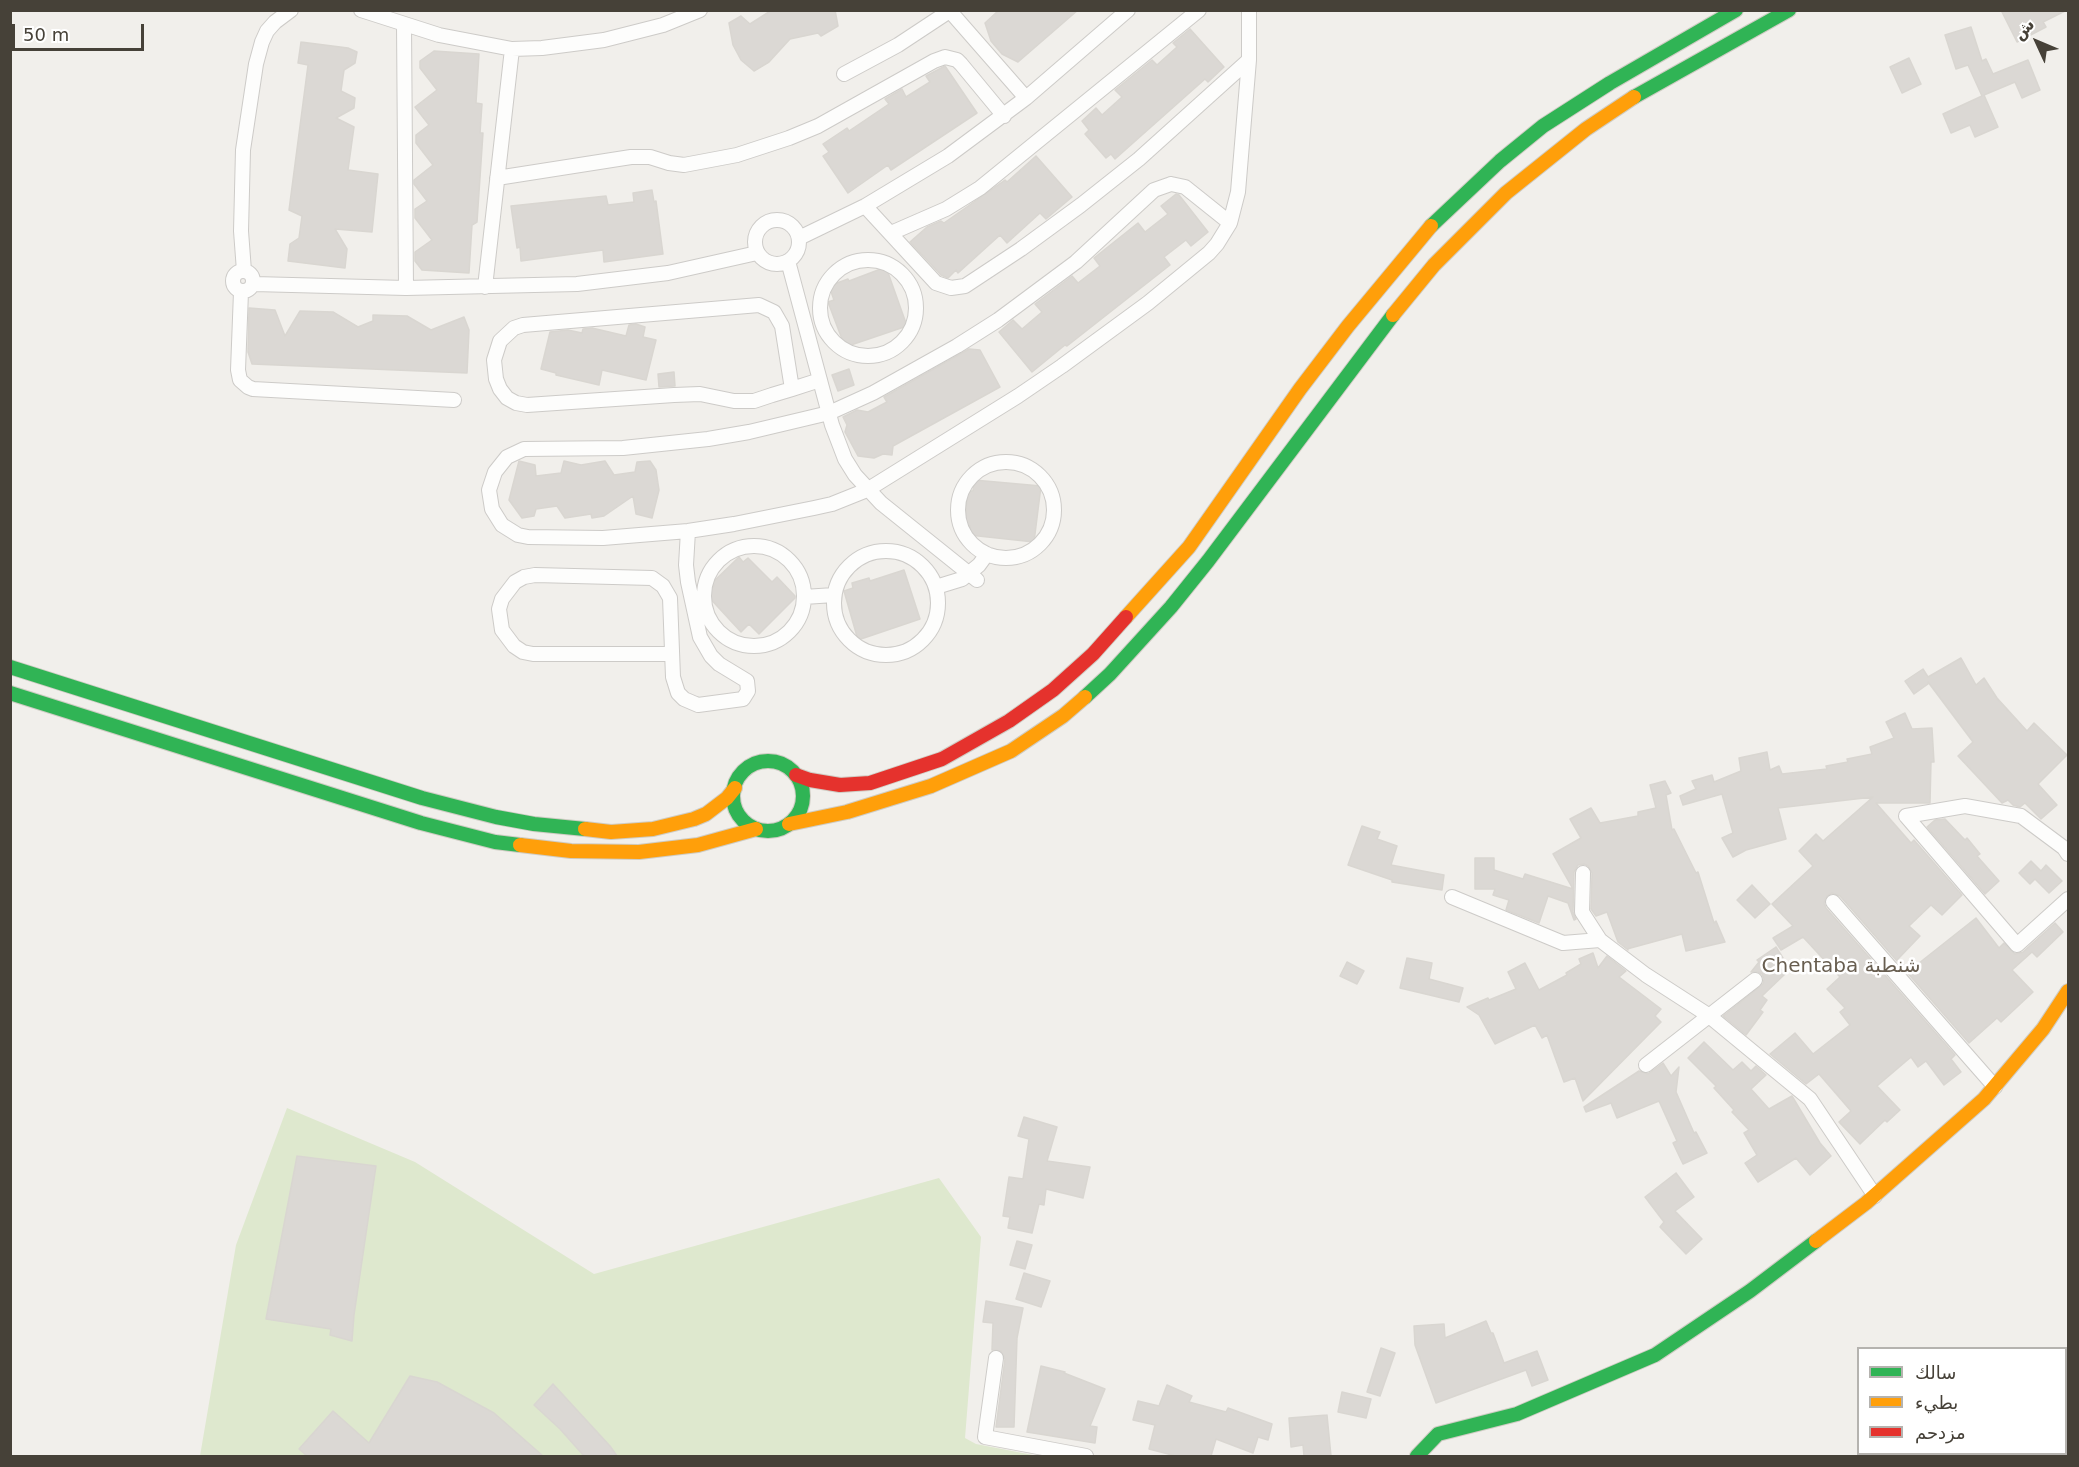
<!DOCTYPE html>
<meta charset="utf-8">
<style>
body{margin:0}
#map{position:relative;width:2079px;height:1467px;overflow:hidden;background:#f1efeb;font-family:"DejaVu Sans",Vazirmatn,sans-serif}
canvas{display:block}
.frame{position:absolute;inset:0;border:12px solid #464138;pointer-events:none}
.legend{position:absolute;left:1857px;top:1347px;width:210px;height:108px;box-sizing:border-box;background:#fff;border:2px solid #b5b3af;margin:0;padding:8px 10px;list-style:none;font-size:18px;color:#464138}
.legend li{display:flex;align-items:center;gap:12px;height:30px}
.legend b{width:30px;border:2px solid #b5b3af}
.north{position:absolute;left:2007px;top:12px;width:60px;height:60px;-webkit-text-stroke:4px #fff;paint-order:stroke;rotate:314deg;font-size:16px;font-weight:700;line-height:24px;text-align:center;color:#464138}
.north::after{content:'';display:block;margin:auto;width:21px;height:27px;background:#464138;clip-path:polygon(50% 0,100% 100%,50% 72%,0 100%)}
.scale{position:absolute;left:12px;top:24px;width:132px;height:27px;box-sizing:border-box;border:3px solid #464138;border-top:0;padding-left:8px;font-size:18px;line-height:21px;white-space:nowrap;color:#464138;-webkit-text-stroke:4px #fff;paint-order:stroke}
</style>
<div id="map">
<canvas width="2079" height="1467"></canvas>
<div class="frame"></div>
<ul class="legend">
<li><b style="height:8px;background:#30b455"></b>سالك</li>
<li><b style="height:8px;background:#ff9f0a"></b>بطيء</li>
<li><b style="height:8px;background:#e5322d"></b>مزدحم</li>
</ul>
<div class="north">ش</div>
<div class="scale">50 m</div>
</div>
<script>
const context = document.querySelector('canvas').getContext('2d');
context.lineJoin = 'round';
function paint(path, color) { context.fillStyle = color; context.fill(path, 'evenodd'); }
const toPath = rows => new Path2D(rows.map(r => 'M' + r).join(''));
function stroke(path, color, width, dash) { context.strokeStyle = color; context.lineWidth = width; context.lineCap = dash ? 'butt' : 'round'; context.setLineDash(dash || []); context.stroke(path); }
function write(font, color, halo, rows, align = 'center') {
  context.font = font + ' "DejaVu Sans",Vazirmatn,sans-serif'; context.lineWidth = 5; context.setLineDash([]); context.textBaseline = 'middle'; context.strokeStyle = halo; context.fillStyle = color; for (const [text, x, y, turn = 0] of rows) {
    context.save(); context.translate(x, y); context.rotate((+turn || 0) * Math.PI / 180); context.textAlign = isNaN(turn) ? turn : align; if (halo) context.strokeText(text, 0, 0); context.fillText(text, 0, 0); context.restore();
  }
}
const green = toPath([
 [287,1108,415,1162,594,1274,939,1178,981,1237,965,1438,976,1444,1038,1456,200,1456,236,1245]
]);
const building = toPath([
 [772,10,835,10,838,26,821,36,818,33,790,39,769,62,754,71,741,60,733,45,729,23,741,16,750,24,772,10],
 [999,10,1078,10,1018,62,1002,54,991,41,985,23,999,10],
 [2001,10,2067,10,2043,22,2046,27,2017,42,2001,10],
 [1971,27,1982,61,1986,59,1993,74,2028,60,2040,90,2022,98,2015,82,1984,95,1998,127,1975,137,1970,125,1951,133,1943,114,1982,96,1968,65,1956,69,1945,35,1971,27],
 [1190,29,1224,67,1208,82,1205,79,1115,159,1111,154,1106,158,1085,134,1089,130,1082,121,1096,108,1102,115,1122,97,1115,90,1152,60,1157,65,1177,47,1173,43,1190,29],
 [301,42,348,48,357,52,355,63,344,70,341,91,355,98,354,108,336,118,354,127,348,170,378,174,372,232,335,229,347,249,345,268,288,261,290,244,299,238,302,216,289,210,308,65,298,63,301,42],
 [434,51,479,54,476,103,482,104,480,133,483,133,477,222,472,225,469,273,422,270,415,261,415,252,432,240,415,218,415,209,427,201,414,184,414,180,433,165,416,143,416,135,429,125,415,107,437,90,420,68,420,61,434,51],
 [1909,58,1921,84,1902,93,1890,67,1909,58],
 [945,66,977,113,891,170,888,165,848,193,823,156,829,152,823,144,847,128,849,131,889,104,885,99,902,89,906,97,930,82,926,76,945,66],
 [1036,156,1072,197,1046,219,1040,213,1007,243,1000,235,958,273,956,270,948,278,941,275,910,242,927,227,941,221,944,223,1005,180,1007,182,1036,156],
 [652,190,654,202,656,201,663,254,604,262,603,250,521,261,520,247,517,248,511,206,606,196,608,205,634,202,633,193,652,190],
 [1176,194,1179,195,1208,232,1191,246,1186,240,1164,257,1170,265,1067,346,1065,345,1032,372,999,332,1013,320,1022,329,1042,312,1035,304,1072,276,1078,283,1100,266,1094,258,1138,223,1145,232,1168,214,1161,206,1176,194],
 [886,267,907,326,845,347,828,302,834,300,829,286,848,279,849,281,886,267],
 [249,308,275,310,285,336,300,311,333,312,358,327,373,321,373,315,407,316,431,330,464,317,469,330,467,373,252,364,248,352,249,308],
 [636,324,645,327,643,337,656,340,646,380,602,370,599,385,556,375,556,373,541,369,550,332,568,330,582,333,583,329,592,328,626,336,629,325,636,324],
 [969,349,980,350,1000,387,893,446,892,455,883,454,874,458,858,456,845,432,847,425,843,417,857,410,868,412,887,402,884,397,969,349],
 [849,369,854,385,838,391,832,375,849,369],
 [674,372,675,386,659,387,658,374,674,372],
 [519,461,535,465,536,476,561,473,564,461,581,465,605,461,614,475,635,472,637,462,650,461,656,470,659,490,652,518,636,514,633,496,604,516,592,518,591,514,565,518,557,506,536,509,534,516,522,518,509,500,519,461],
 [974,480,1041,486,1034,542,969,535,970,526,965,526,966,508,968,491,973,491,974,480],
 [739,557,743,562,748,558,772,582,777,577,795,596,795,598,759,634,749,624,741,632,706,594,714,586,712,583,739,557],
 [904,570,920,619,858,640,844,591,853,588,852,583,869,578,870,581,904,570],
 [1961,658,1976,685,1984,678,1997,698,2027,731,2034,723,2067,755,2038,784,2057,805,2041,819,2025,803,2020,807,2013,805,2008,800,2002,803,1958,756,1973,742,1928,682,1928,684,1914,694,1905,681,1923,669,1928,677,1961,658],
 [1905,713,1912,729,1932,728,1934,762,1931,762,1930,803,1876,803,1911,843,1914,840,1962,895,1942,915,1931,905,1909,926,1920,936,1898,959,1909,971,1976,918,1999,948,2004,943,2015,954,2023,952,2055,923,2063,932,2037,957,2032,952,2012,970,2033,992,2001,1022,1997,1018,1969,1043,1840,896,1832,893,1827,896,1824,903,1826,908,1955,1055,1951,1059,1961,1072,1944,1085,1926,1061,1918,1067,1911,1057,1877,1086,1900,1110,1887,1122,1885,1120,1860,1144,1839,1122,1851,1111,1819,1074,1806,1084,1770,1054,1795,1033,1813,1054,1850,1025,1840,1012,1845,1008,1827,989,1840,977,1803,937,1781,950,1773,938,1793,926,1772,904,1813,866,1799,851,1816,834,1823,841,1873,797,1778,808,1786,839,1746,850,1733,857,1722,838,1733,833,1722,794,1683,805,1680,796,1696,789,1692,781,1712,775,1714,782,1741,771,1739,758,1767,752,1770,770,1779,766,1782,774,1827,769,1826,766,1848,762,1847,759,1872,754,1870,747,1894,738,1886,722,1905,713],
 [1665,781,1671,793,1666,795,1672,830,1674,829,1696,873,1698,872,1714,923,1716,921,1725,942,1686,951,1682,934,1627,949,1628,950,1618,942,1607,912,1596,916,1591,909,1592,873,1588,866,1584,864,1578,865,1574,872,1573,912,1576,919,1574,920,1568,903,1548,896,1539,923,1506,910,1509,900,1493,895,1495,889,1475,889,1475,858,1494,858,1494,870,1523,879,1525,874,1573,889,1553,854,1581,838,1570,819,1591,808,1600,823,1638,816,1638,812,1656,808,1650,785,1665,781],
 [1945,819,1965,840,1967,838,1980,854,1977,856,1999,881,1985,894,1927,827,1935,820,1945,819],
 [1362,826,1380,832,1377,839,1397,846,1391,865,1444,875,1442,890,1392,882,1392,880,1348,865,1362,826],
 [2031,861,2041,871,2046,865,2062,881,2049,893,2035,879,2030,884,2019,873,2031,861],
 [1752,885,1770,904,1755,918,1737,900,1752,885],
 [1776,947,1783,958,1776,963,1785,974,1762,996,1767,1000,1760,1010,1763,1012,1746,1035,1723,1016,1763,984,1764,979,1762,974,1758,972,1751,972,1759,962,1757,960,1776,947],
 [1593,953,1598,968,1607,956,1626,971,1619,977,1661,1009,1655,1016,1661,1022,1583,1101,1575,1078,1564,1082,1547,1035,1542,1038,1535,1025,1495,1044,1479,1015,1467,1007,1488,998,1489,1000,1516,989,1508,972,1525,963,1539,990,1567,975,1566,973,1581,964,1579,959,1593,953],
 [1407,958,1432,963,1429,979,1463,988,1459,1002,1400,988,1407,958],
 [1347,962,1364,971,1357,984,1340,976,1347,962],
 [1704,1042,1733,1070,1742,1062,1751,1071,1756,1066,1766,1075,1751,1089,1769,1109,1792,1096,1820,1143,1831,1156,1810,1175,1796,1158,1758,1182,1745,1163,1757,1155,1744,1133,1749,1130,1732,1112,1734,1110,1714,1088,1716,1086,1688,1058,1704,1042],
 [1663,1063,1671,1076,1679,1067,1676,1092,1694,1133,1696,1132,1707,1153,1683,1164,1673,1143,1677,1141,1659,1101,1617,1118,1611,1103,1586,1112,1584,1107,1639,1071,1648,1074,1663,1063],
 [1024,1117,1057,1127,1047,1161,1090,1167,1083,1198,1046,1189,1044,1205,1039,1204,1032,1233,1008,1228,1010,1217,1003,1216,1009,1177,1023,1179,1029,1139,1018,1136,1024,1117],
 [297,1156,376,1166,354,1315,352,1341,330,1335,331,1329,266,1319,297,1156],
 [1676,1173,1694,1197,1675,1211,1702,1239,1686,1254,1660,1227,1664,1222,1645,1197,1676,1173],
 [1017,1241,1032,1245,1025,1269,1010,1265,1017,1241],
 [1024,1273,1050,1281,1041,1307,1016,1299,1024,1273],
 [986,1301,1023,1308,1017,1338,1014,1427,996,1427,1005,1359,1001,1351,992,1350,993,1323,983,1322,986,1301],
 [1486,1321,1491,1333,1493,1333,1504,1363,1537,1351,1548,1380,1532,1386,1526,1370,1436,1403,1415,1345,1414,1326,1444,1324,1445,1338,1486,1321],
 [1381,1348,1395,1353,1380,1396,1367,1392,1381,1348],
 [1041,1366,1065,1372,1064,1373,1105,1389,1090,1426,1097,1427,1095,1443,1027,1432,1041,1366],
 [410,1376,437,1382,494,1413,543,1456,307,1456,299,1449,333,1411,369,1443,410,1376],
 [553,1384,610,1446,617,1456,584,1456,560,1429,534,1405,553,1384],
 [1167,1385,1192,1396,1189,1402,1226,1412,1228,1408,1272,1424,1268,1440,1258,1437,1253,1453,1216,1439,1211,1456,1176,1456,1149,1449,1155,1425,1133,1420,1138,1401,1159,1406,1167,1385],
 [1342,1392,1371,1399,1366,1418,1338,1412,1342,1392],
 [1327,1415,1331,1456,1304,1456,1303,1445,1291,1447,1289,1418,1327,1415]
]);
const street = toPath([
 [361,10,439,35,512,49,542,48,604,40,663,25,700,10],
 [949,10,1026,98],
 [404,25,406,288],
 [844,74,898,45,951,10],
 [497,178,631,157,650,157,669,163,684,165,737,155,789,138,818,126,934,61,945,57,957,60,961,64,1004,116],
 [1171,184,1185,187,1230,223,1217,244,1209,253,1148,303,1062,366,1018,396,867,490,832,504,814,508,734,524,688,531,603,538,528,537,518,535,502,525,492,509,489,490,495,472,507,457,524,449,623,448,708,439,749,432,829,413,873,393,957,346,998,320,1076,262,1154,190,1171,184],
 [865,206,936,283,951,288,965,286,1021,249,1081,205,1139,159,1249,60],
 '755 242a22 22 0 1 1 44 0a22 22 0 1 1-44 0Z',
 [1230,223,1238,192,1249,60,1249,10],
 [891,233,946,209,980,188,1199,10],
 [799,238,865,206,948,156,1026,98,1128,10],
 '820 308a48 48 0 1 1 96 0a48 48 0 1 1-96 0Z',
 [788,261,832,425,845,459,855,475,881,503,977,580],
 '233 281a10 10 0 1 1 20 0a10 10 0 1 1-20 0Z',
 [244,271,241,231,243,150,256,64,262,42,267,31,275,22,291,10],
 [254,284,406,288,577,284,668,273,757,253],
 [485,287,512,49],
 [241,292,238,370,240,380,248,387,253,389,454,400],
 [792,389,782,326,774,312,759,305,523,325,514,328,500,341,494,360,496,379,500,389,507,398,516,403,527,405,674,395,700,394,734,401,754,401,772,395,792,389,820,380],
 '958 510a48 48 0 1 1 96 0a48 48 0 1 1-96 0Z',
 '704 596a50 50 0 1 1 100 0a50 50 0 1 1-100 0Z',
 '834 603a52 52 0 1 1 104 0a52 52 0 1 1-104 0Z',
 [936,587,962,579,979,565,987,554],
 [804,597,834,595],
 [672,654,533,654,523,652,514,646,502,630,499,609,502,599,515,582,524,577,535,575,652,578,663,586,670,598,673,677,678,693,684,699,698,705,743,699,748,691,747,681,719,664,711,656,700,637,688,582,686,565,688,531],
 [1906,816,2017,945,2068,899],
 [1906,816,1965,806,2021,816,2064,848,2068,854],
 [1583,873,1582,912,1600,940],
 [1452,897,1563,943,1600,940,1646,975,1708,1015,1810,1099,1875,1196],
 [1833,902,1995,1087],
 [1646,1065,1755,980],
 [996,1358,985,1437,1086,1456]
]);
const fast = toPath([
 [1634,97,1789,10],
 [1431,226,1500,161,1543,126,1610,83,1736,10],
 [10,667,422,798,496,817,534,824,585,829],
 [10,693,421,823,495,842,520,845],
 [1085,697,1110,674,1171,607,1208,561,1393,315],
 '733 796a35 35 0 1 1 70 0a35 35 0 1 1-70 0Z',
 [1417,1456,1438,1434,1517,1414,1655,1355,1750,1291,1816,1241]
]);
const slow = toPath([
 [1393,315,1434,265,1506,193,1586,129,1634,97],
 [1126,617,1189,547,1300,389,1348,326,1431,226],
 [789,824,847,812,931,786,1011,751,1063,716,1085,697],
 [585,829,611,832,653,829,694,819,706,814,727,798,735,788],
 [520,845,571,851,639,852,698,845,756,829],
 [1816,1241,1866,1203,1984,1099,2043,1029,2068,991]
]);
const jam = toPath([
 [796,775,810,780,840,785,870,783,942,759,1009,721,1053,690,1093,654,1126,617]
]);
const quarterNames = [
 ["Chentaba شنطبة",1841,967]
];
paint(green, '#dee8ce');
paint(building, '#dbd8d4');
stroke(building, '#d9d6d1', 1.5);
stroke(street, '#cdcbc8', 16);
stroke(fast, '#cfccc3', 16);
stroke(slow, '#cfccc3', 16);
stroke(jam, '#cfccc3', 16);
stroke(street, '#fdfdfc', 14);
stroke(fast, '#30b455', 14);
stroke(slow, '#ff9f0a', 14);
stroke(jam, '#e5322d', 14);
write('20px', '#685e50', '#fff', quarterNames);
</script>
